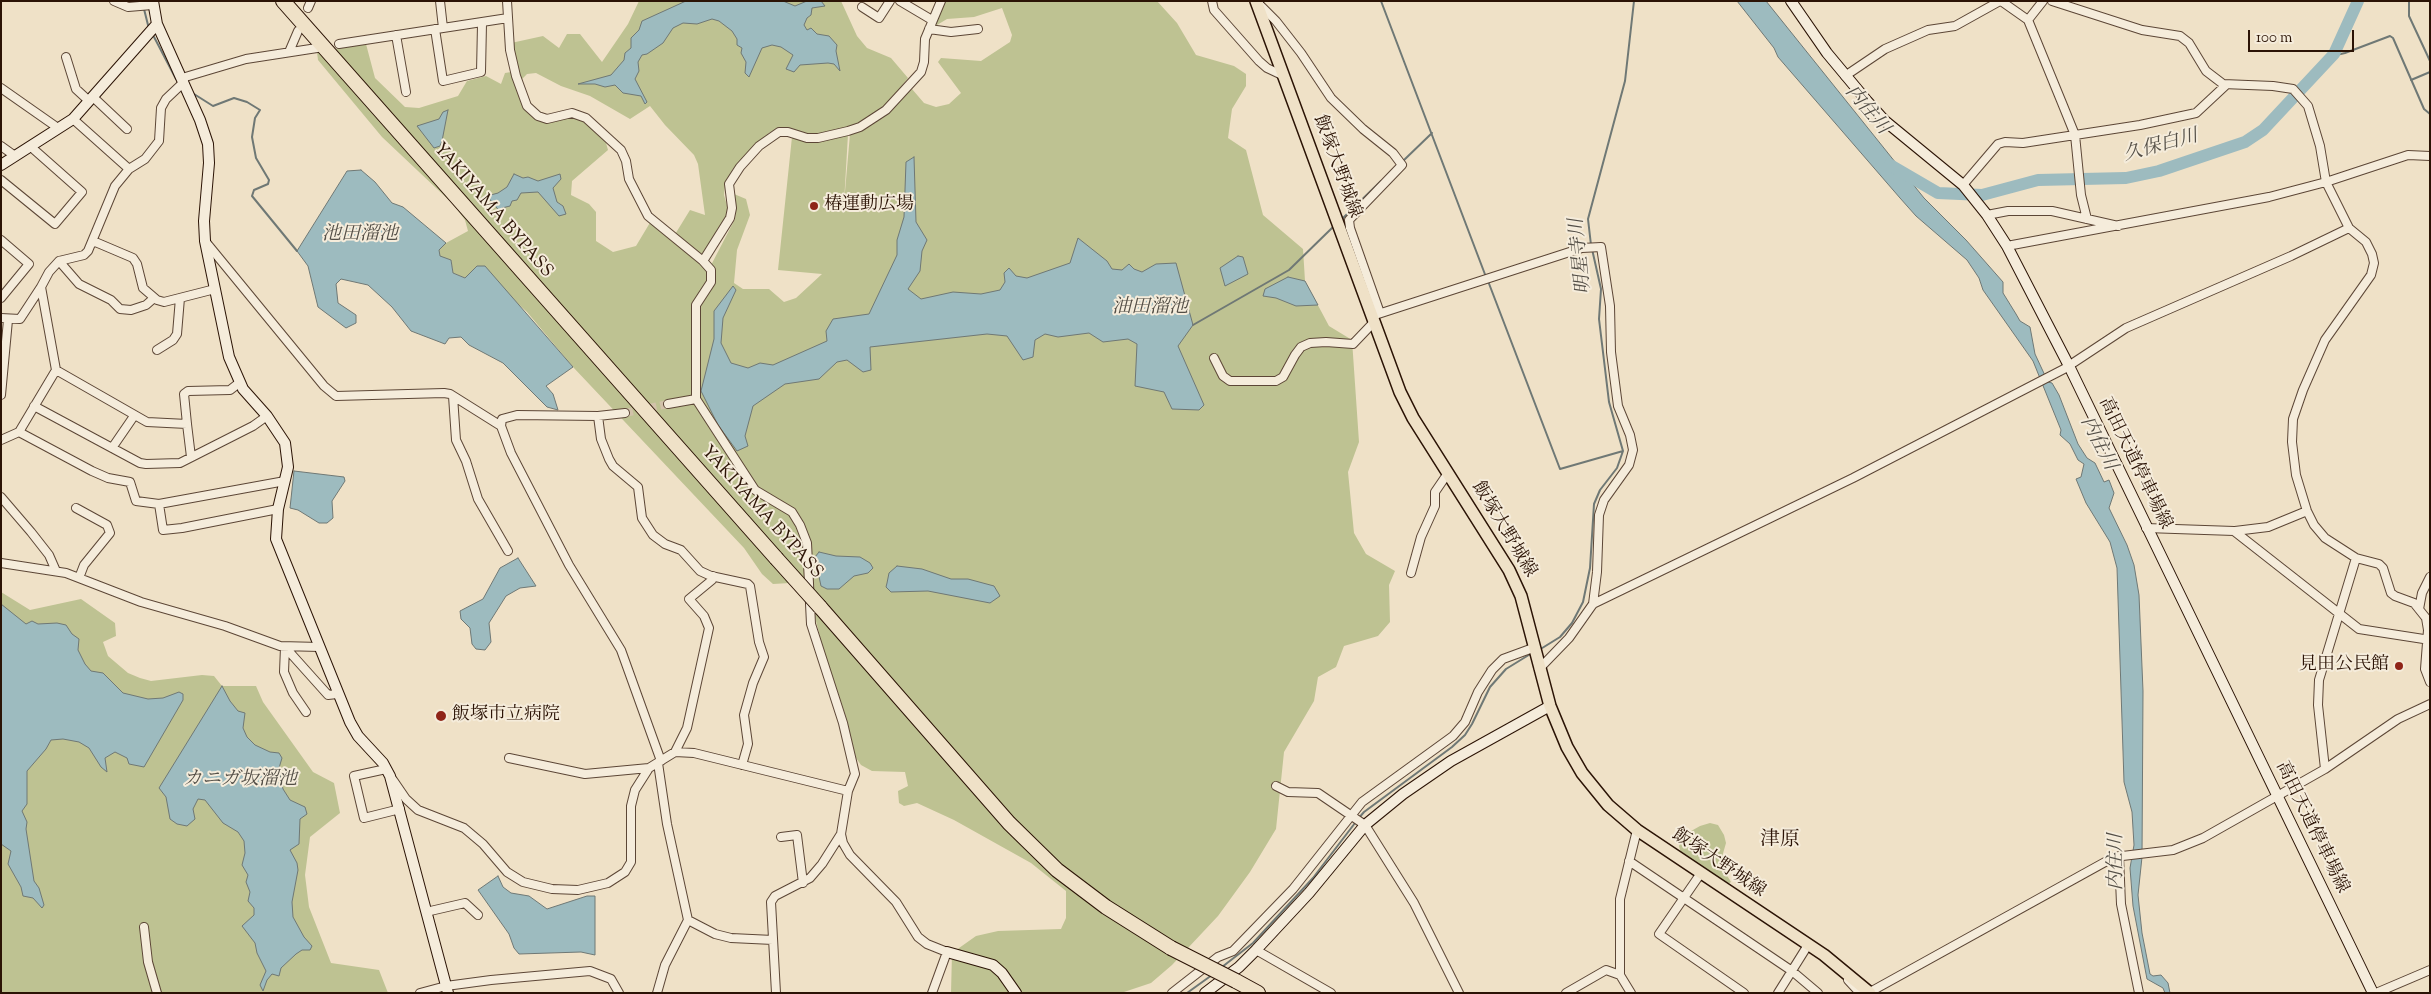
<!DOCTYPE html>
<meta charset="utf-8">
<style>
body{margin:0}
#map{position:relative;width:2431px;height:994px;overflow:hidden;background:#efe1c7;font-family:"Sorts Mill Goudy",serif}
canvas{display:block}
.frame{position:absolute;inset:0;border:2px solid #2b1305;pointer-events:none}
.scale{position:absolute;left:2248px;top:30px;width:106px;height:22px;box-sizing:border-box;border:2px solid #2b1305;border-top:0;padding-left:6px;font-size:15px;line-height:18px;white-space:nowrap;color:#2b1305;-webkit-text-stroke:4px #f5ecdb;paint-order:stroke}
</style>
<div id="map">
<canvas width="2431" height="994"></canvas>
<div class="frame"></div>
<div class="scale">100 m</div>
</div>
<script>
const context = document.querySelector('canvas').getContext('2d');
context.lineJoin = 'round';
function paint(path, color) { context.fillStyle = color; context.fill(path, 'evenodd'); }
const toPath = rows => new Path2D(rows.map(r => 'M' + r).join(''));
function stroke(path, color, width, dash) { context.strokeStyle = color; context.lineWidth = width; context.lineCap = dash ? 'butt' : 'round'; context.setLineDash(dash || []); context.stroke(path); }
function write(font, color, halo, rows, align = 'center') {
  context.font = font + ' "Sorts Mill Goudy","Noto Serif JP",serif'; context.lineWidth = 4; context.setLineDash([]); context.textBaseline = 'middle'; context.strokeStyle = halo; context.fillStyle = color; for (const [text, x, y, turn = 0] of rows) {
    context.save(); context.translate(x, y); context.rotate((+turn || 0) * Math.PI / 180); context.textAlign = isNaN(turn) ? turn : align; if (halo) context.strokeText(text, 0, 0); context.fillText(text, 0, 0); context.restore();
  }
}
const green = toPath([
 [639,1,841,1,857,36,867,48,891,58,908,78,885,108,859,124,827,133,808,135,787,128,777,129,769,133,733,169,725,185,724,195,728,209,726,218,703,254,698,254,674,236,690,210,705,215,698,164,694,155,665,125,650,106,630,119,590,96,561,86,536,73,527,74,520,81,511,43,543,36,559,48,567,34,580,34,602,62,628,24],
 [943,1,1157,1,1177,23,1196,55,1234,66,1246,74,1246,86,1232,109,1228,138,1246,150,1263,215,1303,249,1305,281,1329,326,1352,340,1359,442,1348,472,1354,533,1366,554,1395,571,1389,585,1390,622,1378,636,1344,646,1336,667,1318,677,1314,701,1284,752,1276,829,1250,872,1218,916,1172,965,1151,983,1121,993,951,993,952,953,976,936,998,931,1061,929,1066,918,1066,891,1031,863,954,820,917,803,904,806,899,803,898,791,908,786,905,772,872,771,861,765,856,758,846,717,822,645,814,613,818,598,807,582,773,584,762,574,744,548,573,367,527,312,477,266,465,278,453,273,451,260,440,257,439,250,446,243,468,231,465,220,453,204,382,137,318,60,317,52,366,44,375,78,405,107,419,108,458,96,467,81,486,76,501,84,505,73,511,72,537,118,578,116,604,136,608,150,572,181,571,195,589,204,596,212,596,241,613,252,636,246,651,221,708,271,735,219,736,206,734,194,746,199,750,215,737,250,734,283,743,289,769,289,784,302,796,298,822,274,778,270,792,137,818,142,848,134,844,203,850,134,876,122,912,89,924,103,936,107,949,104,961,93,938,62,941,58,981,61,1010,42,1012,35,1002,8,974,17,947,19,937,25,934,23],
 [1,592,30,610,81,599,115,623,116,636,103,642,108,656,128,673,140,678,151,681,202,675,214,676,222,686,256,686,263,702,313,772,334,783,340,813,310,837,305,875,309,907,331,963,379,970,388,993,1,993],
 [1710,823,1718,825,1724,835,1726,843,1720,864,1731,882,1728,884,1681,854,1679,846,1684,835,1700,826]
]);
const water = toPath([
 [686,1,783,1,795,6,807,1,821,1,825,6,812,8,811,15,807,18,804,25,807,30,811,28,817,34,829,36,837,45,836,51,840,71,834,64,828,63,800,65,794,72,786,69,793,55,781,47,772,45,762,48,749,77,745,73,746,62,741,53,742,48,737,45,737,39,732,31,719,21,712,19,697,24,683,23,673,28,663,43,647,54,642,55,638,62,639,71,635,79,647,102,645,104,641,96,623,93,615,85,605,87,595,84,578,84,611,75,624,60,625,53,631,48,631,38,639,30,642,21,686,1],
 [1737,1,1766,1,1924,198,1966,240,2003,282,2003,293,2016,314,2020,321,2030,327,2035,354,2048,382,2052,383,2059,395,2078,444,2087,458,2095,463,2104,482,2109,480,2114,493,2109,508,2127,545,2134,565,2139,595,2143,691,2142,857,2138,895,2142,933,2150,974,2153,976,2161,975,2168,983,2170,993,2165,993,2163,988,2147,979,2133,906,2130,868,2134,845,2132,812,2124,782,2117,568,2110,542,2086,503,2076,479,2081,477,2084,464,2078,460,2070,444,2060,435,2061,430,2033,361,1983,290,1979,278,1967,260,1916,216,1900,198,1778,57,1774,48,1737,1],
 [448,110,442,141,440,146,434,148,417,126,439,119,443,112,448,110],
 [914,157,916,222,927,240,922,251,920,271,908,289,921,299,953,292,981,294,1000,290,1005,282,1004,273,1009,268,1016,276,1027,278,1070,263,1078,238,1107,261,1112,269,1122,270,1129,264,1134,269,1142,272,1156,264,1176,263,1193,325,1178,346,1204,405,1199,410,1172,409,1164,392,1135,386,1137,344,1128,339,1103,342,1089,333,1058,337,1045,334,1035,340,1033,357,1023,360,1007,336,987,334,870,347,871,370,863,372,847,360,837,362,819,379,785,384,753,406,745,436,748,446,737,451,718,425,701,391,714,339,714,311,733,286,736,290,723,318,721,343,731,363,748,368,760,363,773,365,827,341,826,331,833,319,869,314,897,255,897,240,904,217,906,162,914,157],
 [361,170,375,182,392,203,403,207,446,243,439,250,440,256,451,260,453,273,465,278,477,266,485,266,573,367,546,386,553,394,558,410,547,407,503,363,469,345,461,337,449,338,445,344,411,331,392,307,368,285,341,279,336,284,338,303,356,315,356,323,346,328,318,307,308,266,297,251,347,171,361,170],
 [514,174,523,178,528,177,538,181,560,174,561,179,553,188,557,202,563,206,566,214,559,216,538,192,521,193,517,200,512,201,510,206,502,208,501,213,487,196,498,193,507,187,514,174],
 [1238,256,1243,257,1248,274,1225,286,1220,268,1238,256],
 [1288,277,1305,281,1318,305,1296,306,1276,298,1263,296,1265,289,1288,277],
 [294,471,344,477,345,481,332,501,333,518,327,523,319,523,298,510,290,508,294,471],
 [819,552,836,556,860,557,870,563,873,568,868,573,854,576,839,589,827,589,821,586,818,572,815,557,819,552],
 [518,558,536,586,520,588,506,596,489,623,491,642,485,650,476,649,472,644,470,628,461,619,460,611,483,599,500,568,518,558],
 [897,566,922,569,951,579,968,579,994,586,1000,596,990,603,928,591,891,592,886,587,887,583,889,573,897,566],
 [1,604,26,624,32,621,38,624,57,623,66,625,72,634,79,639,78,650,85,664,91,671,103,673,123,693,148,699,163,698,179,692,183,694,183,700,144,767,129,764,127,758,115,752,105,758,107,772,101,767,89,748,79,742,63,739,51,740,46,749,27,771,27,804,22,811,27,822,26,829,34,881,39,888,44,905,42,908,33,898,23,896,21,887,8,864,11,851,1,844,1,604],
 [222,686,230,701,238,711,245,713,243,728,247,737,255,745,270,752,279,753,282,758,279,768,283,789,290,800,305,807,307,814,300,819,299,844,290,850,297,863,298,870,292,902,293,917,304,937,312,946,310,950,302,950,296,954,281,968,279,976,272,974,267,980,263,991,260,985,266,971,257,953,255,943,242,926,254,915,254,908,248,901,250,892,246,882,248,875,242,865,245,853,244,841,238,832,223,823,205,800,198,799,193,809,195,819,187,826,177,824,170,819,166,797,159,788,222,686],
 [498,876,503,887,511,893,529,896,547,909,587,896,595,896,595,955,581,952,519,954,514,948,509,934,478,890,498,876]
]);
const stream = toPath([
 [1381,1,1486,277],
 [2409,1,2409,16,2430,61],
 [144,9,149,29],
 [153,35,176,79],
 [2332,56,2345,53,2390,36,2393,38,2424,109,2430,114],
 [2411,80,2430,72],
 [194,94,213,106,234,98,247,102,260,110,255,118,252,137,256,158,269,180,268,184,254,190,252,196,297,251],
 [1403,161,1432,133],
 [1343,218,1381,181],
 [1591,245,1588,219,1625,81,1634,1],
 [1592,249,1601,289,1599,319,1609,402,1623,451],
 [1488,281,1560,469,1623,451],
 [1193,325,1289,270,1333,227],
 [1539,650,1560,637,1572,623,1583,602,1590,568,1594,504,1600,490,1617,468,1623,451],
 [1358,819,1364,812,1452,747,1465,735,1472,724,1490,687,1506,669,1532,653],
 [1222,967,1253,943,1313,878,1355,823],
 [1187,993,1212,975]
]);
const river = toPath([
 [1890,165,1938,193,1982,195,2038,180,2126,178,2159,171,2245,142,2263,130,2334,54,2358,1]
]);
const streetTunnel = toPath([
 [625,413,668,404]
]);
const street = toPath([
 [114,1,128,7,152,5],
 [440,1,443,28],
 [507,1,510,50,516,76,527,106,538,116,547,119,572,113,586,118,621,150,626,161,629,179,648,216,703,261,711,270,711,282,696,305,696,399,755,490,792,512,800,525,807,543,811,624,843,723,855,774,848,791,841,834,843,843,850,855,896,902,918,937,927,944,947,952,932,993],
 [900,1,932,20],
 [1212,1,1214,10,1259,61,1267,68,1284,76],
 [2001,1,2028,20,2062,103,2075,135,2081,195,2087,219],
 [2052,1,2142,30,2180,36,2189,43,2206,71,2223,84,2273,86,2293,89,2308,106,2320,146,2326,182,2349,228,2366,242,2372,254,2374,263,2371,275,2325,340,2303,390,2293,419,2292,442,2296,475,2307,511,2314,525,2325,538,2356,558,2379,564,2383,568,2391,593,2395,596,2414,603,2426,618,2428,630,2425,669,2430,682],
 [1258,3,1276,21,1301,53,1331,98,1363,129,1393,153,1402,165,1349,220,1350,228,1380,313],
 [862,7,879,18,890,1],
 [308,8,311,1],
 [2028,20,2043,1],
 [435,29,443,81,481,72,482,24],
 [929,29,951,32,978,29],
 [396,35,406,92],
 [339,44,508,18],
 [289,52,298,31],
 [66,57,76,89,89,101],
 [1845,76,1885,49,1928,30,1955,26,2000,1],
 [182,78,246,59,317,48],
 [1,88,58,128],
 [93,97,127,129],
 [1,146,15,156],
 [129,169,145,159,159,141,161,108,166,99,184,82],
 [1,180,55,224,82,192,30,146],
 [1963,185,1998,144,2005,142,2023,143,2140,125,2196,113,2226,85],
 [1987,215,2008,211,2052,211,2118,226],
 [1,240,29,264,1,298],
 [93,241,133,258,137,264,143,288,157,300,164,302,215,289],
 [205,241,324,386,336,396,444,393,450,394,501,426],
 [2007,246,2269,197,2326,182,2408,155,2430,156],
 [59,261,79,284,111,300,120,309,131,310,146,305,154,298],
 [703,261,730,218,732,208,729,184,740,167,759,146,779,132,788,132,807,138,818,138,848,131,860,127,886,110,921,72,924,62,925,39,941,1],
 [1372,316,1582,248,1601,247,1610,306,1611,352,1618,406,1630,435,1633,450,1629,465,1604,500,1599,515,1597,572,1593,604],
 [1,318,20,319,41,287],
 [157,350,173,340,177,334,180,298],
 [1214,358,1223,376,1230,381,1276,381,1283,377,1295,355,1301,347,1310,343,1326,342,1353,344,1374,322],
 [56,370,147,422,187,424,184,394,188,391,230,390,239,383],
 [1,395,8,320],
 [453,396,456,440,466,461,478,499,508,551],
 [668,404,696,399],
 [34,406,140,463,146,464,180,463,253,426,267,416],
 [625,413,598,416,517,415,502,419,501,426,511,453,569,565,621,650,661,761],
 [598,416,601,439,609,459,613,466,638,487,642,518,653,535,665,544,681,550,700,571,711,576,748,584,750,586,759,642,764,657,753,683,744,715,748,744,742,765],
 [187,424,191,457],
 [19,432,92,471,108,478,130,482,136,501,159,504,285,481],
 [1,440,19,432,56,370,41,287,49,272,59,261,84,255,88,251,115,186,129,169,73,119],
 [112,448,134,416],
 [1,497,31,532,49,555,56,571],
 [159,504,163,530,182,528,278,509],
 [76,508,107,525,110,533,84,565,79,578],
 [2146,528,2234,531,2359,629,2430,640],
 [2235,531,2268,527,2307,511],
 [1,563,66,573,141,602,225,626,280,646,320,647],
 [1411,573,1421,537,1435,506,1435,492,1448,473],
 [2419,609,2422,593,2430,577],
 [285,647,328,695,337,694],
 [285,647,284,672,293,693,306,712],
 [1539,669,1569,638,1593,604,1853,478,2064,369,2126,328,2291,256,2349,228],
 [675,752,687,728,709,628,704,616,689,599,712,580,713,576],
 [509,758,585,774,649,768],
 [386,769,354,776,364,818,400,809],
 [2325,769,2318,705,2319,680,2356,558],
 [393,780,406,799,418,810,464,828,483,844,507,872,523,882,552,889,578,890,608,883,625,872,631,862,631,806,635,790,649,768,675,752,694,753,848,791],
 [1276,786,1288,792,1318,793,1365,825,1414,903,1459,993],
 [781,837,797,835,803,883],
 [2119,856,2121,904,2139,993],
 [1629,861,1792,971,1818,993],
 [1701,873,1659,934,1744,993],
 [426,912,465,903,478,915],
 [688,920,715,934,731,938,773,940],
 [144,927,148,962,157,993],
 [1256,950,1331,993],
 [1848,980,1860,993],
 [1870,992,2114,857,2173,850,2203,838,2325,769,2398,719,2430,704],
 [420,993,446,986,491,980,590,971,611,979,619,993],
 [657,993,665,965,688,920,667,824,658,763],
 [776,993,771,902,775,896,810,878,822,864,841,834],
 [1172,993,1218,957,1233,951,1293,889,1362,802,1453,736,1465,722,1478,692,1492,670,1503,659,1533,648],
 [1566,993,1606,970,1620,975],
 [1631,993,1620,975,1620,899,1637,830],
 [1778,993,1808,945],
 [2376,993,2430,970]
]);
const secondary = toPath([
 [153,1,157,24,200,120,208,144,209,163,204,221,205,241,229,357,243,389,267,416,285,443,288,467,278,509,276,539,350,722,358,736,383,763,390,776,448,993],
 [1791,1,1827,53,1867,101,1885,121,1963,185,1987,215,2007,246,2069,366,2373,993],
 [1,165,73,119,157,24],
 [947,952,993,965,1002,973,1016,993],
 [1205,993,1239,967,1256,950,1309,893,1365,825,1403,794,1451,761,1550,706]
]);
const primary = toPath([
 [1256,1,1400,392,1413,418,1509,570,1521,596,1550,706,1567,747,1582,773,1608,805,1637,830,1824,955,1870,993]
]);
const highway = toPath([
 [283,1,776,558],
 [820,607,1009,823,1057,870,1106,907,1171,948],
 [1236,981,1258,993]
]);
const highwayBridge = toPath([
 [776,558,820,607],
 [1171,948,1236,981]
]);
const markers = [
 [814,206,5,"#8f2418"],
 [2399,666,5,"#8f2418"],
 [441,716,6,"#8f2418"]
];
const streetNames = [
 ["飯塚大野城線",1336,167,70],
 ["YAKIYAMA BYPASS",492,211,49],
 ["高田天道停車場線",2134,464,64],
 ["YAKIYAMA BYPASS",761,513,48],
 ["飯塚大野城線",1503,530,59],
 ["高田天道停車場線",2311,828,64],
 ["飯塚大野城線",1718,864,34]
];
const poiNames = [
 ["椿運動広場",824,206],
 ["見田公民館",2389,666,"right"],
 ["飯塚市立病院",452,716]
];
const waterNames = [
 ["内住川",1866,111,50],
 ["久保白川",2161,147,-15],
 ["池田溜池",360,236],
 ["明星寺川",1582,256,-96],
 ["油田溜池",1150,309],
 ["内住川",2097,444,63],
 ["カニガ坂溜池",240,781],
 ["内住川",2118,862,-90]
];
const quarterNames = [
 ["津原",1780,842]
];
paint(green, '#bec292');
paint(water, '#9dbbbf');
stroke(water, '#6f7875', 1);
stroke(stream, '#6f7875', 2);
stroke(river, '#9dbbbf', 12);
stroke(streetTunnel, '#d2c2aa', 8, [8, 4]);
stroke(street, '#5c4636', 10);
stroke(secondary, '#2b1305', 12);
stroke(primary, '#2b1305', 14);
stroke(highway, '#2b1305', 16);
stroke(street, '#f5ecdb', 8);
stroke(secondary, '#f5ecdb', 10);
stroke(primary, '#efe1c7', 11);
stroke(highway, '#efe1c7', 14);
stroke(highwayBridge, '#2b1305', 16, []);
stroke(highwayBridge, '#efe1c7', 14);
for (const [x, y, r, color] of markers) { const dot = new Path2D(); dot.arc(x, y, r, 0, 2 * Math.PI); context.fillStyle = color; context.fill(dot); stroke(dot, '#f5ecdb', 2); }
write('18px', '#2b1305', '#f5ecdb', streetNames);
write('18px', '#2b1305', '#f5ecdb', poiNames, 'left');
write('italic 19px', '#534e46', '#f5ecdb', waterNames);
write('20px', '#2b1305', '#f5ecdb', quarterNames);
</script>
